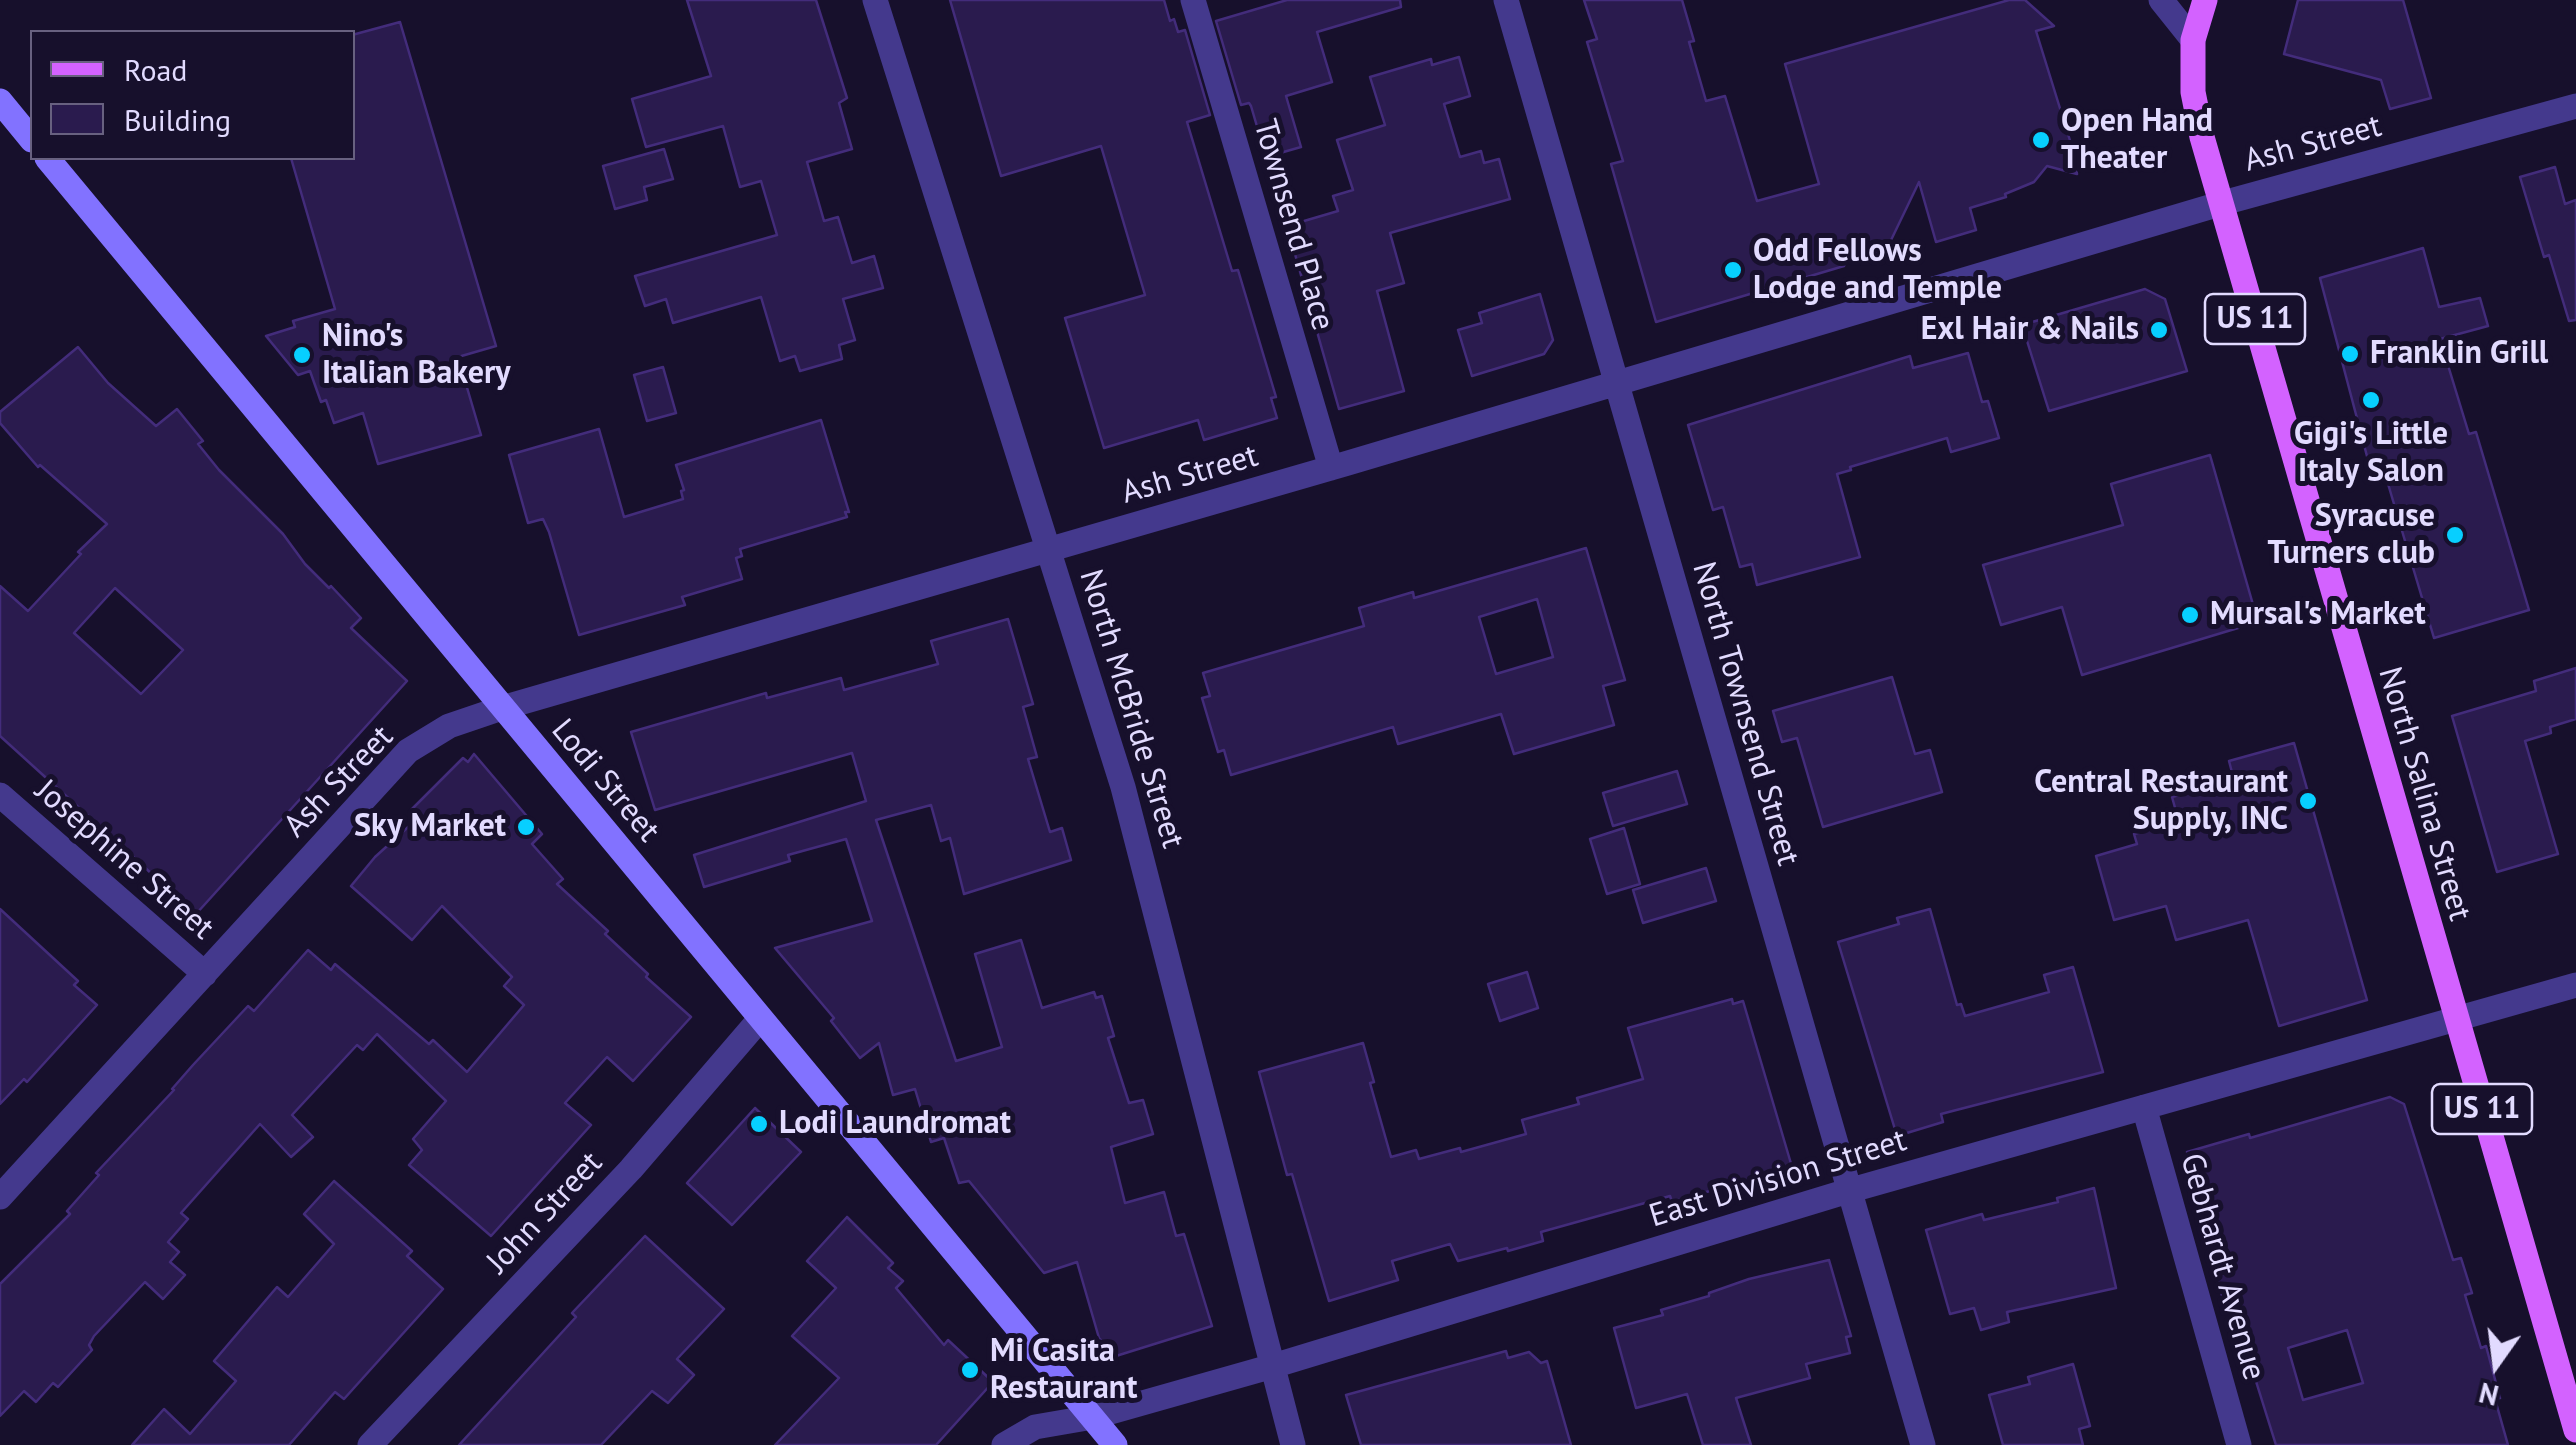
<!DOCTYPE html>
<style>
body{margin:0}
#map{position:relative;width:2576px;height:1445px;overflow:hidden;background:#17102c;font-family:"PT Sans",sans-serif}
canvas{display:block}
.legend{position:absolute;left:30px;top:30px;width:325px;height:130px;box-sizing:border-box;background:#17102c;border:2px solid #686180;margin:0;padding:12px 18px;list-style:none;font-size:30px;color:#e2dbff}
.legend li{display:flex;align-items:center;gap:20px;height:50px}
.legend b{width:50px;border:2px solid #686180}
.north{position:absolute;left:2446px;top:1315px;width:100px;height:100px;-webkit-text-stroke:8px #17102c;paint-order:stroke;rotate:194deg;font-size:28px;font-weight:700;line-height:40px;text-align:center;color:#e2dbff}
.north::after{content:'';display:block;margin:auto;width:35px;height:45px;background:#e2dbff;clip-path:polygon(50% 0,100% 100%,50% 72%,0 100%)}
</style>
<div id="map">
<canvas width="2576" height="1445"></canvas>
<ul class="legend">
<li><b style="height:12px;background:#d362ff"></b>Road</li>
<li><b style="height:28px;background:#2a1b4e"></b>Building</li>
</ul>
<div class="north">N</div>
</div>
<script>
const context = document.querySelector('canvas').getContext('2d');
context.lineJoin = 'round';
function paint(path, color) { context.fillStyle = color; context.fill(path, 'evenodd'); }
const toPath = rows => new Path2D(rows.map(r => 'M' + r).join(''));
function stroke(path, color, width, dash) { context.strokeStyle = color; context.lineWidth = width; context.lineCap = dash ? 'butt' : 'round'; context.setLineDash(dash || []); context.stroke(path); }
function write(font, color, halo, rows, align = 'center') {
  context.font = font + ' "PT Sans",sans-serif'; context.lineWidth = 10; context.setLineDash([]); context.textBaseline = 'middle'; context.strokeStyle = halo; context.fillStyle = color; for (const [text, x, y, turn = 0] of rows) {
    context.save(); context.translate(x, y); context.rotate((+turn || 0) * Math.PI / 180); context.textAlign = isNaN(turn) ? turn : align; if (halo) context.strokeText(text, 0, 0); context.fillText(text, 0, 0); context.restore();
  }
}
const building = toPath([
 [687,0,816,0,847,98,839,103,852,149,807,162,824,221,838,217,852,263,874,256,883,288,843,299,855,340,839,345,842,359,800,371,795,356,780,361,761,297,673,323,666,299,645,306,635,276,777,235,761,181,740,187,723,126,646,147,632,99,711,76,687,0],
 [950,0,1164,0,1170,21,1174,19,1178,32,1185,30,1210,115,1187,122,1232,271,1238,270,1276,397,1271,398,1277,418,1204,440,1198,420,1104,448,1065,318,1145,295,1101,146,1001,176,950,0],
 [1287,0,1400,0,1401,7,1317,32,1332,82,1286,96,1301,147,1266,157,1251,106,1249,103,1241,105,1216,21,1287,0],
 [1584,0,1682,0,1694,41,1689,42,1706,101,1725,96,1757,201,1819,184,1785,64,2009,0,2025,0,2054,26,2036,31,2072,147,2077,174,2047,166,2034,182,2005,194,2006,197,1970,208,1976,230,1936,242,1919,182,1880,263,1854,246,1844,266,1656,322,1611,164,1623,161,1587,42,1597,39,1584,0],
 [2298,0,2403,0,2431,98,2390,109,2381,80,2284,54,2298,0],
 [400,22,496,346,458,357,481,435,378,464,363,413,334,423,326,400,321,402,310,371,298,375,266,336,295,327,293,321,335,309,291,158,352,158,352,35,400,22],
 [1459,57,1470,96,1444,104,1460,157,1481,151,1484,163,1499,159,1510,199,1390,233,1404,283,1377,291,1404,391,1339,409,1287,226,1338,211,1333,196,1353,190,1337,140,1385,125,1370,77,1431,59,1432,65,1459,57],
 [664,149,673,179,644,187,647,200,615,209,603,166,664,149],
 [2555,167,2565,204,2576,200,2576,320,2569,321,2549,255,2544,257,2520,177,2555,167],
 [2423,248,2439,307,2480,298,2488,326,2440,339,2469,434,2476,432,2529,610,2434,638,2380,457,2368,460,2320,278,2423,248],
 [2145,289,2165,299,2187,371,2049,411,2022,325,2145,289],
 [1540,294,1553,340,1544,354,1472,376,1458,330,1482,323,1479,313,1540,294],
 [78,347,108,383,156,426,177,409,203,441,198,444,219,470,283,534,305,564,329,588,331,586,361,618,351,628,407,681,196,914,0,736,0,586,28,611,81,554,78,552,107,524,40,465,38,467,0,423,0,412,78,347],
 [115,588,183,650,141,694,74,633,115,588],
 [1968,353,1982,402,1988,401,1999,438,1951,452,1947,438,1850,467,1851,470,1837,474,1860,557,1757,585,1752,564,1740,567,1723,507,1713,510,1688,425,1910,356,1913,368,1968,353],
 [663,367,676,413,647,421,634,375,663,367],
 [821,420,849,512,845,512,847,517,740,549,742,556,736,558,742,579,682,597,685,605,579,635,549,532,543,519,528,523,509,455,599,429,624,517,683,499,681,491,684,490,676,465,821,420],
 [2210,455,2258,622,2082,675,2062,607,2001,625,1983,565,2123,525,2111,484,2210,455],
 [1586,548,1625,680,1603,686,1614,725,1514,754,1501,714,1398,744,1393,727,1231,775,1224,750,1218,752,1202,698,1210,696,1203,673,1364,626,1359,608,1413,592,1414,598,1586,548],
 [1537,599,1553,657,1496,674,1479,617,1537,599],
 [1008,619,1033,704,1023,707,1037,757,1028,759,1050,832,1062,828,1071,860,964,894,950,838,941,841,931,805,876,820,956,1061,1002,1047,975,954,1021,940,1042,1008,1094,992,1096,998,1102,996,1114,1036,1108,1038,1129,1103,1143,1100,1153,1134,1111,1147,1125,1203,1164,1192,1176,1236,1184,1234,1212,1326,1116,1356,1099,1338,1077,1262,1044,1273,969,1181,959,1183,944,1138,931,1142,915,1089,893,1095,879,1043,860,1058,831,1021,834,1018,775,948,872,921,846,839,788,855,790,861,704,887,694,855,866,801,852,753,655,810,631,732,766,693,767,698,841,678,844,690,938,664,931,641,1008,619],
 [2576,668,2576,719,2550,727,2551,733,2525,741,2558,854,2497,872,2452,716,2536,691,2534,681,2576,668],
 [1892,677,1915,754,1930,750,1942,792,1823,827,1797,738,1782,742,1773,711,1892,677],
 [2294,743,2367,1000,2279,1026,2248,920,2176,940,2166,906,2114,920,2096,856,2137,844,2134,834,2179,822,2172,797,2234,780,2229,761,2294,743],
 [474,754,542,834,532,844,563,879,557,884,608,931,605,934,648,974,646,977,691,1017,633,1081,607,1057,565,1103,591,1125,491,1236,409,1165,422,1150,413,1139,446,1101,377,1034,363,1050,357,1045,292,1115,313,1137,291,1157,260,1124,181,1213,188,1219,168,1242,179,1252,170,1262,185,1275,163,1299,145,1282,94,1336,89,1345,92,1350,58,1387,53,1383,36,1402,24,1391,0,1416,0,1284,70,1214,67,1211,99,1175,96,1173,174,1090,172,1089,193,1065,248,1006,254,1011,308,950,331,970,335,964,429,1044,433,1040,467,1072,524,1005,504,986,512,977,442,906,412,940,351,886,375,857,417,819,411,810,463,758,468,762,474,754],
 [1677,771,1687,804,1613,826,1603,793,1677,771],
 [1624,828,1640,884,1607,894,1590,839,1624,828],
 [1706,868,1716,901,1643,923,1633,890,1706,868],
 [0,909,78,981,74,985,97,1005,27,1082,24,1079,0,1104,0,909],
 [1930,909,1957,1005,1961,1004,1965,1016,2049,992,2044,975,2073,967,2103,1072,1941,1114,1943,1122,1897,1136,1838,942,1899,924,1897,918,1930,909],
 [1527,972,1538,1008,1500,1021,1488,984,1527,972],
 [1732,999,1733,1004,1743,1001,1792,1167,1672,1202,1670,1196,1541,1232,1543,1241,1508,1251,1507,1248,1458,1261,1450,1244,1392,1261,1398,1280,1329,1301,1292,1174,1287,1175,1259,1072,1363,1043,1374,1082,1370,1083,1391,1157,1416,1150,1419,1159,1460,1148,1461,1152,1526,1134,1522,1120,1579,1104,1577,1098,1643,1079,1628,1028,1732,999],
 [2390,1097,2404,1104,2453,1260,2461,1258,2472,1293,2465,1295,2481,1348,2486,1346,2500,1398,2495,1399,2508,1445,2276,1445,2233,1308,2226,1310,2211,1256,2216,1255,2187,1152,2249,1134,2250,1138,2390,1097],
 [2347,1330,2363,1383,2303,1400,2288,1348,2347,1330],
 [755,1108,801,1152,732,1225,687,1183,755,1108],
 [334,1181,412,1251,407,1256,443,1289,344,1399,335,1392,289,1445,132,1445,164,1409,190,1434,236,1381,214,1361,277,1287,288,1297,334,1244,304,1214,334,1181],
 [2094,1188,2116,1288,2007,1312,2009,1322,1981,1330,1974,1308,1950,1314,1926,1230,1982,1214,1984,1220,2058,1202,2057,1198,2094,1188],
 [847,1217,893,1263,888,1268,903,1281,896,1288,944,1345,948,1340,993,1382,936,1445,775,1445,839,1378,792,1336,836,1288,807,1261,847,1217],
 [645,1236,724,1309,677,1359,694,1375,668,1403,652,1391,601,1445,459,1445,576,1317,572,1313,645,1236],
 [1829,1260,1851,1336,1846,1337,1850,1353,1806,1364,1810,1378,1736,1398,1751,1445,1703,1445,1687,1394,1636,1408,1614,1328,1663,1315,1661,1310,1709,1296,1709,1293,1749,1279,1829,1260],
 [1506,1351,1508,1358,1529,1352,1541,1363,1547,1361,1571,1445,1361,1445,1346,1395,1506,1351],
 [2073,1364,2090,1426,2079,1429,2083,1445,2003,1445,1989,1395,2030,1384,2028,1377,2073,1364]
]);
const street = toPath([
 [875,0,1123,787,1293,1445],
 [1193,0,1331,468],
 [1506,0,1923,1445],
 [2161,0,2193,40],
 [0,795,205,974],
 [2144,1107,2239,1445],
 [0,1197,408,751,449,726,502,708,1348,463,2223,203,2576,106],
 [370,1445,631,1169,760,1019],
 [1004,1445,1035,1427,1093,1417,1273,1366,1848,1191,2576,985]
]);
const secondary = toPath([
 [0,101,32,140],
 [47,158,1115,1445]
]);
const primary = toPath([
 [2205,0,2193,40,2193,92,2202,137,2576,1430]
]);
const markers = [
 [2041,140,10,"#07cfff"],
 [1733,270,10,"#07cfff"],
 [2159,330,10,"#07cfff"],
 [2350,354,10,"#07cfff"],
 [302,355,10,"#07cfff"],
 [2371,400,10,"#07cfff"],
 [2455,535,10,"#07cfff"],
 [2190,615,10,"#07cfff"],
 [2308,801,10,"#07cfff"],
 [526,827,10,"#07cfff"],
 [759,1124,10,"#07cfff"],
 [970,1370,10,"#07cfff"]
];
const shields = [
 [2255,319,100],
 [2482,1109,100]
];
const shieldNames = [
 ["US 11",2255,319],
 ["US 11",2482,1109]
];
const poiNames = [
 ["Open Hand",2061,122],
 ["Theater",2061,159],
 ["Odd Fellows",1753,252],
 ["Lodge and Temple",1753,289],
 ["Exl Hair & Nails",2139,330,"right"],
 ["Nino's",322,337],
 ["Italian Bakery",322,374],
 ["Franklin Grill",2370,354],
 ["Gigi's Little",2371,435,"center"],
 ["Italy Salon",2371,472,"center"],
 ["Syracuse",2435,517,"right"],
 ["Turners club",2435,554,"right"],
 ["Mursal's Market",2210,615],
 ["Central Restaurant",2288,783,"right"],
 ["Supply, INC",2288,820,"right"],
 ["Sky Market",506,827,"right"],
 ["Lodi Laundromat",779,1124],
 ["Mi Casita",990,1352],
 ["Restaurant",990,1389]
];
const streetNames = [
 ["Ash Street",2313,144,-15],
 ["Townsend Place",1293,225,74],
 ["Ash Street",1190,475,-16],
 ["North McBride Street",1131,709,73],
 ["North Townsend Street",1745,714,74],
 ["Lodi Street",605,781,50],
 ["Ash Street",339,782,-46],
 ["North Salina Street",2424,794,74],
 ["Josephine Street",124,860,41],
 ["East Division Street",1778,1179,-17],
 ["John Street",545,1213,-47],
 ["Gebhardt Avenue",2222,1267,74]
];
paint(building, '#2a1b4e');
stroke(building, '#432c7b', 2.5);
stroke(street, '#44398d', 25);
stroke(secondary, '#8272ff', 25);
stroke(primary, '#d362ff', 25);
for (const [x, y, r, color] of markers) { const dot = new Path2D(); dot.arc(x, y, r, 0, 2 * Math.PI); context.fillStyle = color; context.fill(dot); stroke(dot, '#17102c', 4); }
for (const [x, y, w] of shields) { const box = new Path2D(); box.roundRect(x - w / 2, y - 25, w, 50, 8); context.fillStyle = '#17102c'; context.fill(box); stroke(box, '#e2dbff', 2.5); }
write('bold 30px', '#e2dbff', null, shieldNames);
write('bold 32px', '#e2dbff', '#17102c', poiNames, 'left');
write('32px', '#e2dbff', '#17102c', streetNames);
</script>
